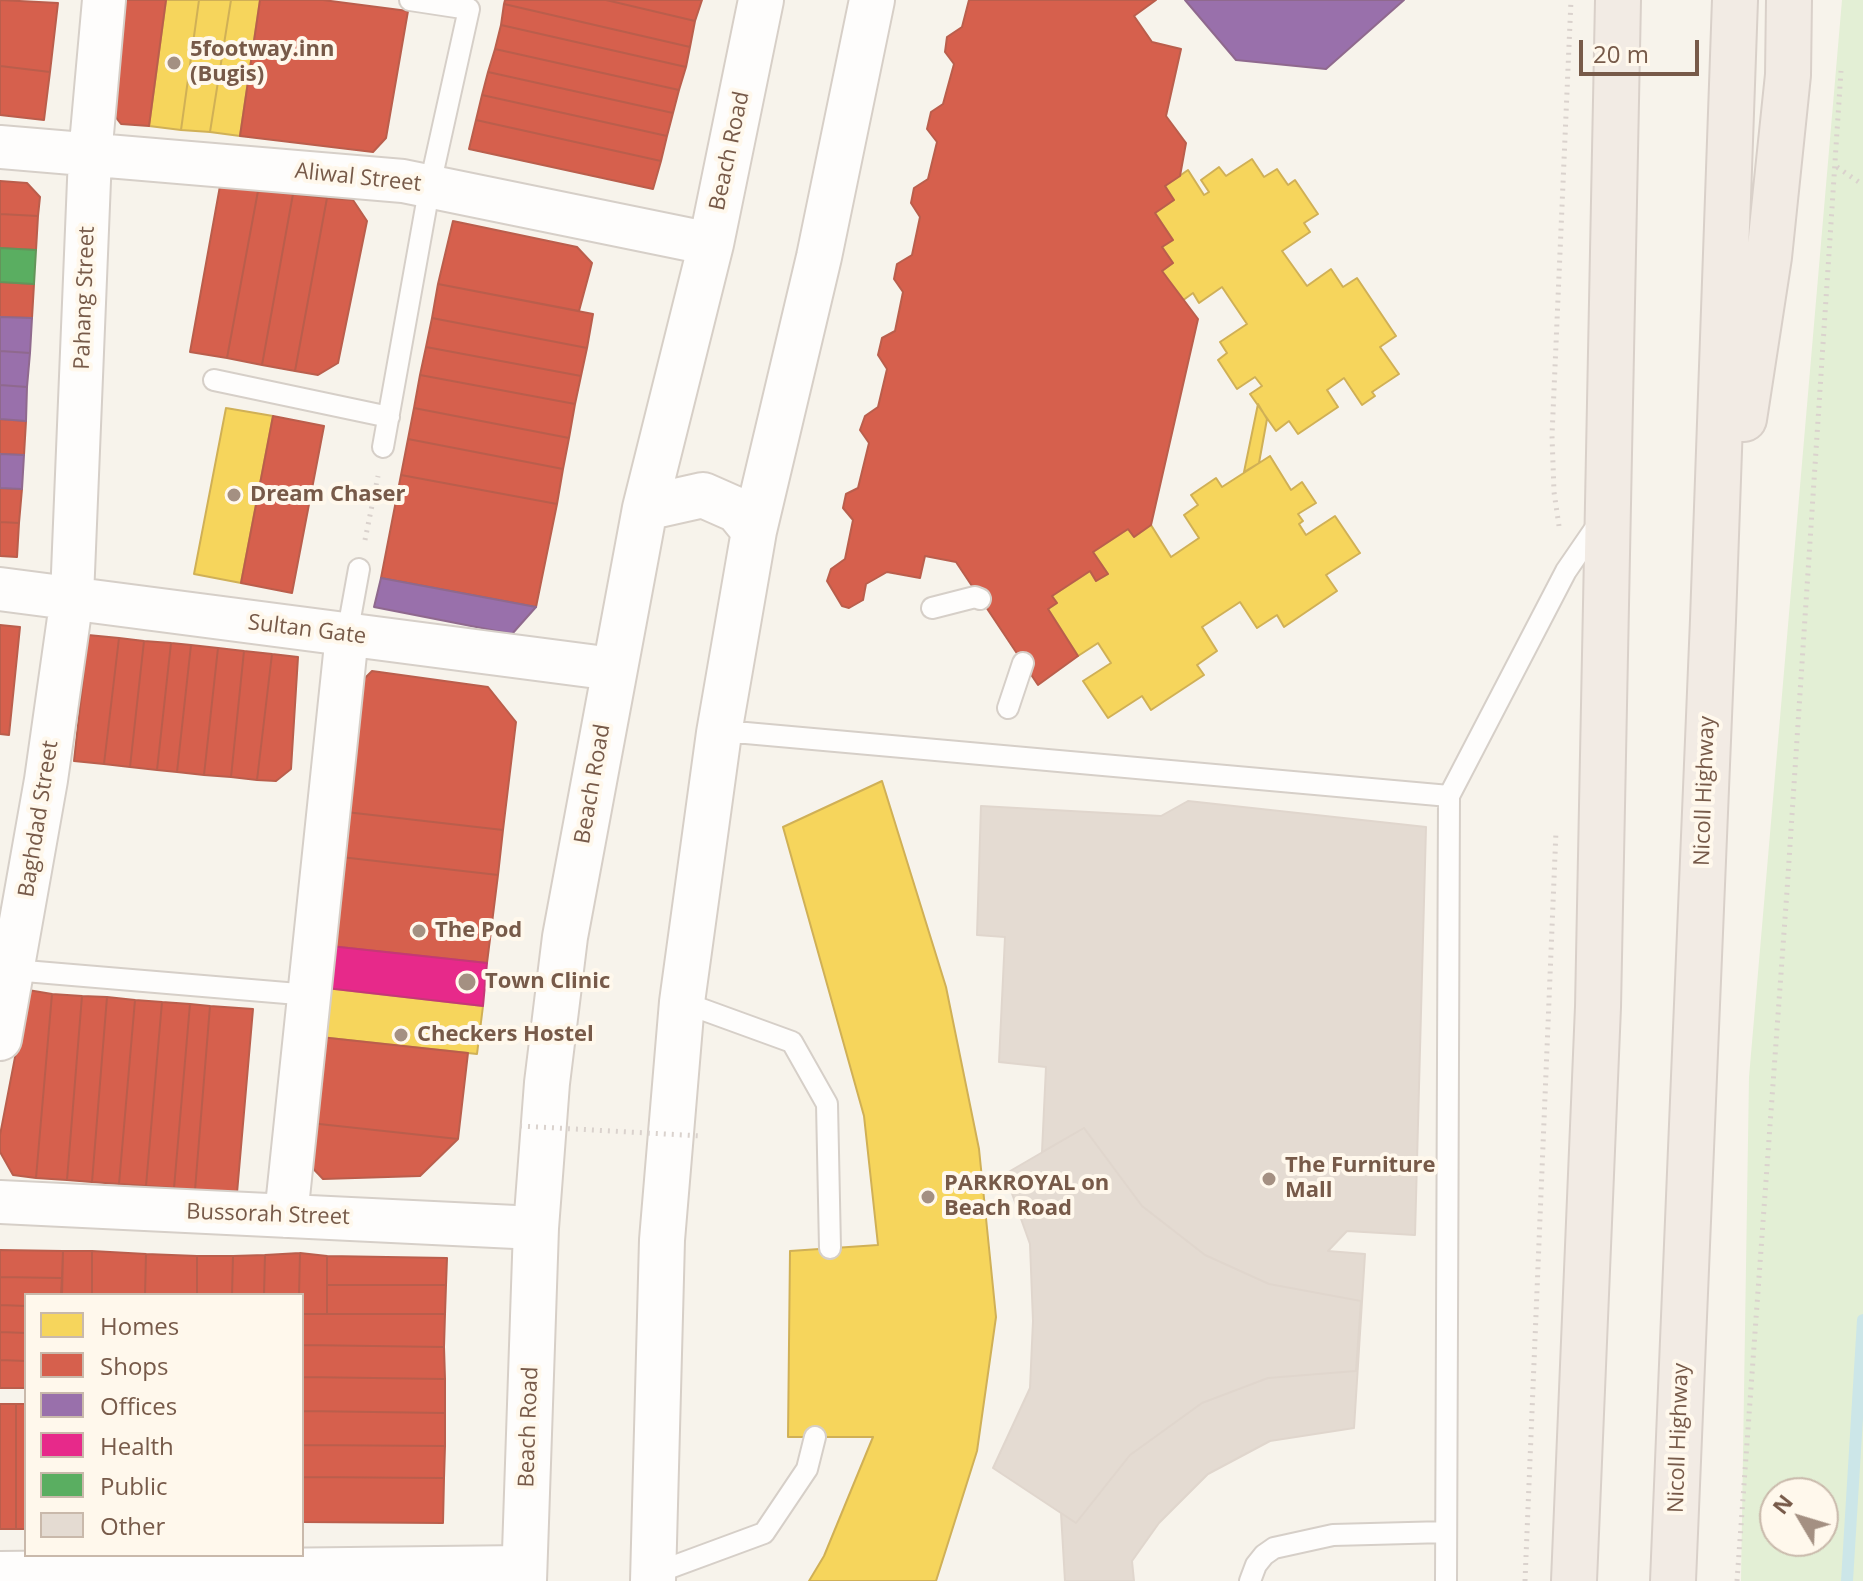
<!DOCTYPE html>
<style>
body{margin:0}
#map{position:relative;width:1863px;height:1581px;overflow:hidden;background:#f7f3eb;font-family:"Open Sans",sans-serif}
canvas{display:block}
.legend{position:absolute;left:24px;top:1293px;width:280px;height:264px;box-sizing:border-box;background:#fff8ec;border:2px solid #c9b9ab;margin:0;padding:10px 14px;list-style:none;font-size:24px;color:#775a49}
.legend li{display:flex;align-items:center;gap:16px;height:40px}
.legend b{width:40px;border:2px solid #c9b9ab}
.north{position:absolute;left:1759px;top:1477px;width:80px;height:80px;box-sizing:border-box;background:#fff8ec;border:2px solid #c9b9ab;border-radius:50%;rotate:308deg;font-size:22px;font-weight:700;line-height:32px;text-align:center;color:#775a49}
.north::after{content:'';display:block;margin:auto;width:28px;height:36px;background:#a49082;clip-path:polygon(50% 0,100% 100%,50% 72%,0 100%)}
.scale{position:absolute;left:1579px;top:40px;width:120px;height:36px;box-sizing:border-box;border:4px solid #775a49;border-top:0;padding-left:10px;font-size:24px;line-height:28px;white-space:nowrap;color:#775a49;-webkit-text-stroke:6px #fff8ec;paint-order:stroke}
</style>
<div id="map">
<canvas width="1863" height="1581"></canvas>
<ul class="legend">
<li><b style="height:22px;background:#f6d55c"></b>Homes</li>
<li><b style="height:22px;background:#d6604d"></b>Shops</li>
<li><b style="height:22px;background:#9970ab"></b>Offices</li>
<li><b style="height:22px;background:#e7298a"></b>Health</li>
<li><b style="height:22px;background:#5aae61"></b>Public</li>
<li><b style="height:22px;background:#e4dbd2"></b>Other</li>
</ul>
<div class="north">N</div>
<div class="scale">20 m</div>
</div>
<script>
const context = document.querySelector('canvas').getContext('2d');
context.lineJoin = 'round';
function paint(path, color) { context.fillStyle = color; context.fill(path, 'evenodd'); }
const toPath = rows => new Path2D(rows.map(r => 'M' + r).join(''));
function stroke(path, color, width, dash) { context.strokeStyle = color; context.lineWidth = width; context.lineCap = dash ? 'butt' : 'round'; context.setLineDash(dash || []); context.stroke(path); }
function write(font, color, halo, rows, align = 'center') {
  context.font = font + ' "Open Sans",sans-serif'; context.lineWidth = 8; context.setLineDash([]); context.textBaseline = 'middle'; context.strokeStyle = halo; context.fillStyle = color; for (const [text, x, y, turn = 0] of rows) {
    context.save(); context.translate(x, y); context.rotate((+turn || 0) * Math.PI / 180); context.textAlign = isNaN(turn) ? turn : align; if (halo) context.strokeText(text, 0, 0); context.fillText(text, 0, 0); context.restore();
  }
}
const green = toPath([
 [1842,0,1863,0,1863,1581,1741,1581,1749,1077],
 [1775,1493,1823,1493,1823,1541,1775,1541]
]);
const homes = toPath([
 [166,0,199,0,181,130,149,126,166,0],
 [199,0,231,0,210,132,181,130,199,0],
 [231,0,260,0,240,136,210,132,231,0],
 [1252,159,1264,177,1277,169,1288,185,1295,180,1318,214,1304,223,1310,232,1282,251,1307,286,1331,269,1343,287,1357,278,1396,336,1380,347,1399,374,1372,392,1375,396,1362,405,1344,378,1327,390,1338,407,1298,434,1289,421,1276,431,1250,394,1262,386,1255,377,1237,389,1218,360,1227,353,1220,342,1247,324,1222,287,1199,303,1193,293,1182,301,1162,271,1173,263,1162,247,1173,240,1155,213,1174,200,1165,186,1188,170,1204,195,1209,192,1201,180,1219,167,1226,176,1252,159],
 [1258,404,1267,419,1259,463,1244,472,1258,404],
 [226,408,273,416,241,583,194,574,226,408],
 [1270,456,1291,490,1302,482,1316,503,1298,514,1303,521,1299,524,1306,535,1335,516,1360,553,1326,575,1337,591,1284,627,1277,615,1257,628,1240,602,1202,627,1217,651,1197,665,1204,675,1151,710,1142,696,1108,718,1083,681,1111,663,1098,643,1078,656,1048,609,1057,603,1052,596,1090,571,1096,581,1108,574,1093,552,1128,529,1134,537,1151,525,1171,557,1199,538,1184,515,1198,505,1191,495,1216,478,1222,487,1270,456],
 [882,781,946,987,979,1149,996,1317,977,1451,936,1581,809,1581,824,1556,873,1437,788,1437,790,1251,878,1245,864,1116,783,827,882,781],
 [326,988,483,1006,477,1054,320,1037,326,988]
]);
const shops = toPath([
 [0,0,58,3,50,72,0,66,0,0],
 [118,0,166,0,149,126,121,124,104,102,118,0],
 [260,0,323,0,408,11,386,138,373,152,240,136,260,0],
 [505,0,606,0,695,21,690,47,504,4,505,0],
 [606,0,702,0,695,21,606,0],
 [969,0,1156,0,1134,16,1152,42,1181,49,1166,116,1186,143,1180,176,1165,186,1174,200,1155,213,1173,240,1162,247,1173,263,1162,271,1198,319,1151,525,1134,537,1128,529,1093,552,1108,574,1096,581,1090,571,1052,596,1057,603,1048,609,1078,656,1038,685,956,562,925,556,920,578,887,572,866,584,863,600,849,608,842,606,827,581,831,569,845,559,853,520,843,508,846,494,858,488,869,443,860,430,865,416,878,407,887,369,878,355,882,338,895,331,903,292,894,279,897,264,912,255,920,217,911,203,914,188,928,179,937,142,927,129,931,112,943,104,954,64,945,52,947,37,962,27,969,0],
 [504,4,690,47,686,67,501,25,504,4],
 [501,25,686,67,679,90,495,49,501,25],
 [495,49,679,90,673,113,488,72,495,49],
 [0,66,50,72,44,120,0,115,0,66],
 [488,72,673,113,667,136,482,95,488,72],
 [482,95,667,136,661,161,476,120,482,95],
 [476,120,661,161,653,189,469,149,476,120],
 [0,181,27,183,40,197,38,216,0,214,0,181],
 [220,186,258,191,227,358,190,352,220,186],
 [258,191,293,194,262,365,227,358,258,191],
 [293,194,327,198,295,371,262,365,293,194],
 [327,198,353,200,367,221,338,363,318,375,295,371,327,198],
 [0,214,38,216,36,250,0,248,0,214],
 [453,221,577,247,592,263,579,311,438,284,453,221],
 [0,282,34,284,32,318,0,317,0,282],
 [438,284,593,314,587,348,432,318,438,284],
 [432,318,587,348,581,376,426,347,432,318],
 [426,347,581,376,575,404,420,375,426,347],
 [420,375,575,404,569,438,414,408,420,375],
 [414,408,569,438,563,469,408,439,414,408],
 [273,416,324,426,292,593,241,583,273,416],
 [0,419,26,421,24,455,0,454,0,419],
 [408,439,563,469,557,504,401,475,408,439],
 [401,475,557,504,536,607,381,578,401,475],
 [0,488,22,489,19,523,0,522,0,488],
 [0,522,19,523,17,557,0,556,0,522],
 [0,625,20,627,9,735,0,734,0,625],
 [88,635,119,638,104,764,74,761,88,635],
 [119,638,144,641,130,767,104,764,119,638],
 [144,641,171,643,157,770,130,767,144,641],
 [171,643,191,645,177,772,157,770,171,643],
 [191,645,218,648,204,775,177,772,191,645],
 [218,648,244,651,231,777,204,775,218,648],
 [244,651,272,654,257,780,231,777,244,651],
 [272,654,298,657,291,769,276,781,257,780,272,654],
 [372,671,488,687,516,722,503,830,346,812,359,684,372,671],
 [346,812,503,830,498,875,341,857,346,812],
 [341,857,498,875,487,963,330,946,341,857],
 [28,990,52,994,36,1178,13,1175,0,1152,0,1135,28,990],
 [52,994,82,996,67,1180,36,1178,52,994],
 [82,996,107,997,92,1182,67,1180,82,996],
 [107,997,135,1000,119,1184,92,1182,107,997],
 [135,1000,162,1002,146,1186,119,1184,135,1000],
 [162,1002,190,1004,174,1188,146,1186,162,1002],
 [190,1004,210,1006,195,1190,174,1188,190,1004],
 [210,1006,253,1009,237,1193,195,1190,210,1006],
 [320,1037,468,1053,458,1139,310,1123,320,1037],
 [310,1123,458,1139,420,1176,323,1179,305,1160,310,1123],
 [0,1250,63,1251,62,1278,0,1277,0,1250],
 [63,1251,92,1251,92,1295,62,1295,63,1251],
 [92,1251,146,1254,145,1295,92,1295,92,1251],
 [300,1253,299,1295,264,1295,265,1255,300,1253],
 [300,1253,327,1256,327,1314,302,1314,302,1295,299,1295,300,1253],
 [146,1254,197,1256,197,1295,145,1295,146,1254],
 [265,1255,264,1295,232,1295,233,1256,265,1255],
 [197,1256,233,1256,232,1295,197,1295,197,1256],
 [327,1256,447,1258,446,1285,327,1285,327,1256],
 [0,1277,62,1278,61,1295,26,1295,26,1306,0,1305,0,1277],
 [327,1285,446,1285,445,1314,327,1314,327,1285],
 [0,1305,26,1306,26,1333,0,1332,0,1305],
 [302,1314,445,1314,444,1347,302,1345,302,1314],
 [0,1332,26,1333,26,1361,0,1360,0,1332],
 [302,1345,444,1347,445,1379,302,1377,302,1345],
 [0,1360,26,1361,26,1388,0,1388,0,1360],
 [302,1377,445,1379,445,1413,302,1411,302,1377],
 [0,1404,16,1404,16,1529,0,1529,0,1404],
 [16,1404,26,1404,26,1529,16,1529,16,1404],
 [302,1411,445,1413,445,1446,302,1445,302,1411],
 [302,1445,445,1446,444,1478,302,1477,302,1445],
 [302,1477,444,1478,443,1523,302,1522,302,1477]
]);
const offices = toPath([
 [1185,0,1404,0,1326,69,1236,60,1185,0],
 [0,317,32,318,30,353,0,351,0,317],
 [0,351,30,353,27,387,0,385,0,351],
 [0,385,27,387,26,421,0,419,0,385],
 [0,454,24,455,22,489,0,488,0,454],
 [381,578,536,607,512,634,374,607,381,578]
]);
const health = toPath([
 [330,946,487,963,483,1006,326,988,330,946]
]);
const public = toPath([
 [0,248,36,250,34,284,0,282,0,248]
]);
const stream = toPath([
 [1847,1581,1863,1320]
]);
const building = toPath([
 [1188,801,1426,827,1415,1235,1347,1231,1328,1251,1365,1254,1354,1428,1270,1441,1208,1474,1159,1523,1132,1561,1134,1581,1065,1581,1061,1513,1076,1523,1130,1455,1202,1403,1268,1378,1356,1371,1361,1301,1269,1284,1205,1255,1142,1206,1084,1128,1042,1152,1046,1067,999,1062,1005,937,977,935,981,806,1161,816,1188,801],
 [1084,1128,1142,1206,1205,1255,1269,1284,1361,1301,1356,1371,1268,1378,1202,1403,1130,1455,1076,1523,993,1468,1030,1388,1033,1321,1030,1244,1005,1174,1084,1128]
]);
const path = toPath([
 [1837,167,1863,185],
 [1559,526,1554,492,1552,436,1571,0],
 [365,540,378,476],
 [1525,1581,1556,831],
 [1737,1581,1787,891,1841,71]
]);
const service = toPath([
 [214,380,389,417],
 [383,447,430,185,469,9,410,0],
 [932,608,975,597,980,599],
 [347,635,359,569],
 [1008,708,1023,663],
 [719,733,746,733,1449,796],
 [13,970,310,995],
 [682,1002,792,1042,827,1104,830,1248],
 [653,1574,764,1533,807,1469,815,1437],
 [1250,1581,1256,1565,1264,1555,1274,1548,1333,1535,1446,1532],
 [1446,1581,1449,796,1566,571,1601,520]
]);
const minor = toPath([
 [0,147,403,181,711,244],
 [0,589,613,669],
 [0,1039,46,780,72,597,90,156,104,0],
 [0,1202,536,1228],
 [286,1216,347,635],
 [0,1573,524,1567]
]);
const secondary = toPath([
 [645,508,703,495,737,510,754,531],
 [524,1581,536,1228,547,1083,565,937,645,508,711,244,761,0],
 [653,1581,662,1240,682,1002,719,733,754,531,819,257,872,0]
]);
const trunk = toPath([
 [1744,419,1769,257,1788,75,1789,0],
 [1574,1581,1598,1007,1618,0],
 [1673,1581,1713,620,1735,0]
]);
const pathBridge = toPath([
 [520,1126,702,1136]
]);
const markers = [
 [174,63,8,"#a49082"],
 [234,495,8,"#a49082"],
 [419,931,8,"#a49082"],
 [467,982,10,"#a49082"],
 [401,1035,8,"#a49082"],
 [1269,1179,8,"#a49082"],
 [928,1197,8,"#a49082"]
];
const poiNames = [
 ["5footway.inn",190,50],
 ["(Bugis)",190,75],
 ["Dream Chaser",250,495],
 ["The Pod",435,931],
 ["Town Clinic",485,982],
 ["Checkers Hostel",417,1035],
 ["The Furniture",1285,1166],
 ["Mall",1285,1191],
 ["PARKROYAL on",944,1184],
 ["Beach Road",944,1209]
];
const streetNames = [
 ["Beach Road",730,151,-78],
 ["Aliwal Street",358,178,6],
 ["Pahang Street",85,298,-88],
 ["Sultan Gate",307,630,7],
 ["Beach Road",593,784,-80],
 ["Nicoll Highway",1705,791,-88],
 ["Baghdad Street",39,819,-81],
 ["Bussorah Street",268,1215,2],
 ["Beach Road",529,1427,-88],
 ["Nicoll Highway",1679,1438,-88]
];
paint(green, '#e3efd5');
paint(homes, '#f6d55c');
stroke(homes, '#d0b056', 2);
paint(shops, '#d6604d');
stroke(shops, '#ba5e4c', 2);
paint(offices, '#9970ab');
stroke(offices, '#8f698e', 2);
paint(health, '#e7298a');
stroke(health, '#c53876', 2);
paint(public, '#5aae61');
stroke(public, '#63955a', 2);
stroke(stream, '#cce6e8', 12);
paint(building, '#e4dbd2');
stroke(building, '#e0d6cd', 2);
stroke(service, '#d6cfc8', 24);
stroke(minor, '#d6cfc8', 46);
stroke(secondary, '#d7cfc7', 48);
stroke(trunk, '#d9d0c9', 48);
stroke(path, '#dad2cd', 5, [2, 6]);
stroke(service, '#fefdfc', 20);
stroke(minor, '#fefdfc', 42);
stroke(secondary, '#fefdfc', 44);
stroke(trunk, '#f2ebe4', 44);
stroke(pathBridge, '#dad2cd', 5, [2, 6]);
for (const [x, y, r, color] of markers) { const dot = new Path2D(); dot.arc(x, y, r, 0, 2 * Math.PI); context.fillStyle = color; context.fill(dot); stroke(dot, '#fff8ec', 3); }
write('bold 22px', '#775a49', '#fff8ec', poiNames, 'left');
write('22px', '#775a49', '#fff8ec', streetNames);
</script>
